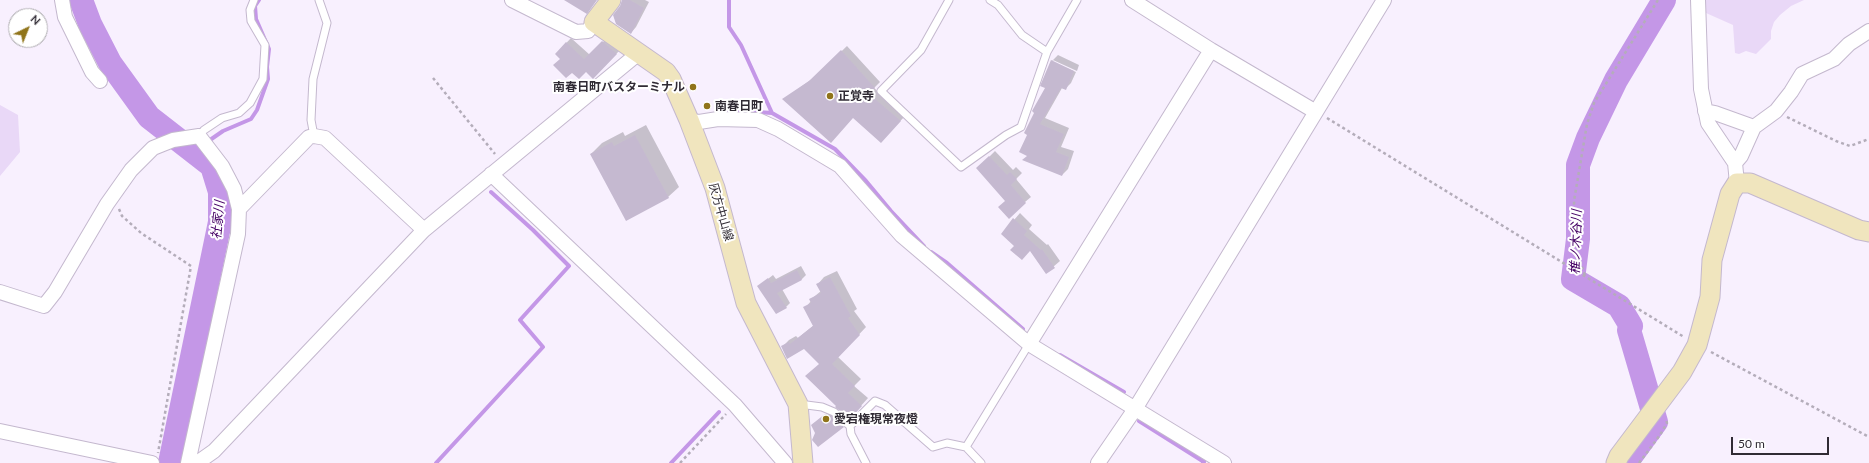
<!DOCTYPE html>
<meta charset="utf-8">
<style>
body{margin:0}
#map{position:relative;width:1869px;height:463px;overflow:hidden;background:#f8f0fe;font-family:Lato,sans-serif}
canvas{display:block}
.north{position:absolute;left:8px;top:8px;width:40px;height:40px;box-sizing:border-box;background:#fff;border:1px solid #acaaae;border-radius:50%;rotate:43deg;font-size:11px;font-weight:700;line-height:16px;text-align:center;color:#302b34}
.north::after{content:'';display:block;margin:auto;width:14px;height:18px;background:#90741a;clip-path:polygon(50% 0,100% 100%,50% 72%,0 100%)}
.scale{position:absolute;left:1731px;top:437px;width:98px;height:18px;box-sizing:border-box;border:2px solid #302b34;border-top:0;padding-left:5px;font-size:12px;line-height:14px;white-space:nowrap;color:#302b34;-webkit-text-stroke:3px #fff;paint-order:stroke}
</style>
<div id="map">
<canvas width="1869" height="463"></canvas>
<div class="north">N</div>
<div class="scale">50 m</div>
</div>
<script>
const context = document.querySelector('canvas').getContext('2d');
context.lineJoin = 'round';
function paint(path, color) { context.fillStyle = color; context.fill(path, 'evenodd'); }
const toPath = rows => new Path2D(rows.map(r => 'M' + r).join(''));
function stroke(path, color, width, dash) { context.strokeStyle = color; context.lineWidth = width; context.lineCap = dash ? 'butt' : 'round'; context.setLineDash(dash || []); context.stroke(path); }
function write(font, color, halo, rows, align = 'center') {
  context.font = font + ' Lato,"Noto Sans JP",sans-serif'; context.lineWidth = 4; context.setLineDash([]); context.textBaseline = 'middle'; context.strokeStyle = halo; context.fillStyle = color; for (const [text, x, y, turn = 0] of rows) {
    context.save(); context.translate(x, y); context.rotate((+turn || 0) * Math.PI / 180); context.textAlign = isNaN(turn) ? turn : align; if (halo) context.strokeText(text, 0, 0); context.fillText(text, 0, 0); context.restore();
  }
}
const green = toPath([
 [1702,0,1804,0,1791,6,1780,15,1774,22,1771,31,1771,39,1756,54,1746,51,1739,54,1735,53,1733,25,1706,13],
 [0,105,18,115,20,152,0,176]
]);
const shadow = toPath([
 [623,0,645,0,649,2,636,27,631,33,621,7],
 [608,37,621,49,593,78,586,71,561,59,556,54,571,38,590,55],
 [847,46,880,82,874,88,906,115,886,136,853,117,784,99,816,76],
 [1058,55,1079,65,1077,71,1053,60,1053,62,1076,72,1071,83,1065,89,1062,88,1045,118,1069,128,1061,147,1074,151,1068,169,1062,175,1028,155,1029,134,1046,88,1052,61],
 [646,125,679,187,668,197,591,154,602,143,623,132,625,136],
 [995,151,1013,170,1016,167,1022,173,1016,179,1031,197,1025,202,1006,201,983,163],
 [1020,213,1032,225,1029,229,1047,245,1048,244,1060,261,1046,273,1030,250,1015,246,1002,234],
 [801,266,806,275,802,279,782,289,790,303,786,307,759,286,773,275,776,279],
 [837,271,857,309,854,311,866,327,838,357,861,379,854,386,868,398,850,418,820,363,804,348,782,347,789,340,796,336,798,338,814,325,805,308,811,301,810,300,821,291,818,284,824,277],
 [832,409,848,421,843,426,816,433,812,425]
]);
const stream = toPath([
 [729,0,729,27,741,45,772,113],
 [727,110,772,113,835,149,866,181,891,211,924,246],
 [194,151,223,131,251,119,257,110,268,79,267,67,269,49,256,19,255,6,259,0],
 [931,252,947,263,1023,329],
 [1060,355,1124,392],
 [1139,421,1204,462,1203,463],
 [436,463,543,347,520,320,569,266,533,230,491,192],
 [671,463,719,412]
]);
const river = toPath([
 [81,0,90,24,110,63,149,117,212,166,220,192,220,222,170,463],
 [1626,463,1656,422,1629,330,1631,326,1619,306,1573,279,1578,239,1578,165,1588,138,1616,80,1664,0]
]);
const building = toPath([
 [564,0,597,0,587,14],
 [622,0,630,0,644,8,631,34,616,24,613,15,620,6],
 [602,41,617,54,593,79,586,72,579,79,572,73,566,78,553,65,560,59,555,54,566,42,584,59],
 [841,50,875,88,869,94,901,121,881,143,853,118,831,143,782,99,809,81],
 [1051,60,1074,71,1066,90,1061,88,1040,124,1064,134,1056,152,1069,157,1062,176,1022,160,1027,156,1019,152,1027,135,1024,133,1034,113,1032,111,1045,88,1040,86],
 [635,135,669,198,626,221,590,154,612,142,614,146],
 [989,156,1007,175,1010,172,1017,179,1011,185,1026,203,1009,219,998,207,1005,201,976,168],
 [1013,218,1027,231,1024,235,1041,250,1042,249,1055,268,1046,274,1030,251,1022,260,1010,250,1014,246,1001,234],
 [797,270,802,280,777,293,787,308,776,314,757,286,768,278,771,283],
 [830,277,851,316,848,318,860,335,832,364,855,386,848,393,862,406,850,419,835,407,836,406,805,376,819,364,804,349,787,359,781,346,789,342,790,344,813,326,803,307,811,303,809,299,821,293,816,284],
 [825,414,831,416,844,427,818,447,812,440,815,433,811,425]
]);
const path = toPath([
 [433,78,495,154],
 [1787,117,1836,141,1850,146,1869,139],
 [1327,118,1684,337],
 [119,209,122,216,141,233,191,266,158,453],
 [1585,275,1576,251,1574,201,1587,124,1594,103,1658,0],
 [1711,352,1869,437],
 [680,463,726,414],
 [1639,463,1660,435,1667,423,1666,419]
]);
const lane = toPath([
 [949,0,921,50,881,91,961,167,1006,135,1021,127,1047,52,1077,0],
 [990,0,998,5,1022,35,1047,52],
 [199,136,204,130,222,118,239,113,250,103,263,79,265,45,251,21,250,10,254,0],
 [314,136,311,120,313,79,327,23,319,0],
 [799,404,822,407,834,412,850,426,875,401,885,405,933,447,947,443,966,447,1029,344],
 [850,426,851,434,866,463],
 [966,447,981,463]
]);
const street = toPath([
 [62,0,65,17,92,72,100,81],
 [512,0,576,32,588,31,594,22],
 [1132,0,1211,50,1316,112],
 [1698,0,1701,89,1708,123,1735,163,1737,183],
 [1705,111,1715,113,1754,127,1776,111,1791,92,1802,74,1834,59,1849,44,1869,31],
 [689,120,699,122,718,119,758,120,778,129,840,166,902,236,1029,344,1224,463],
 [1735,163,1741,156,1754,127],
 [491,174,735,405,785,463],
 [239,209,309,137,314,136,325,138,424,230],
 [0,292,44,306,55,292,107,204,131,170,153,148,173,140,199,136,222,166,234,189,239,209,238,234,188,463],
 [1029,344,1211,50],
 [0,431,152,463],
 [197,463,214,451,424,230,640,52],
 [1098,463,1135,409,1384,0]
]);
const secondary = toPath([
 [611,0,594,22,666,72,671,79,689,120,715,188,746,303,798,404,803,463],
 [1616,463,1619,456,1682,372,1697,345,1710,297,1712,260,1730,194,1737,183,1750,183,1859,230,1869,232]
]);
const markers = [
 [693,87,4,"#90741a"],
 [830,96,4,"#90741a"],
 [707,106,4,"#90741a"],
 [826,419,4,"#90741a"]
];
const poiNames = [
 ["南春日町バスターミナル",685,87,"right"],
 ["正覚寺",838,96],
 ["南春日町",715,106],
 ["愛宕権現常夜燈",834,419]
];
const streetNames = [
 ["灰方中山線",721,212,74]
];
const waterNames = [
 ["社家川",218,220,-84],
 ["椎ノ木谷川",1576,242,-88]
];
paint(green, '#e9d8f7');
paint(shadow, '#0003');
stroke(stream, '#c497e7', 4);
stroke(river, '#c497e7', 24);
paint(building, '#c5b9d0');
stroke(lane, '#c4b8ce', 9);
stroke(street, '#c4b8ce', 16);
stroke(secondary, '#c4b8ce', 21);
stroke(path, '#b4adba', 2.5, [3, 3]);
stroke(lane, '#fff', 7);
stroke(street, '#fff', 14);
stroke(secondary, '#f0e5be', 19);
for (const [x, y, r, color] of markers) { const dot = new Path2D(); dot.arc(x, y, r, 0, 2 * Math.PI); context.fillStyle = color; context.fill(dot); stroke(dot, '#fff', 1.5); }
write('bold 12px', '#302b34', '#fff', poiNames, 'left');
write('12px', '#302b34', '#fff', streetNames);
write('italic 13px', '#450165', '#fff', waterNames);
</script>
